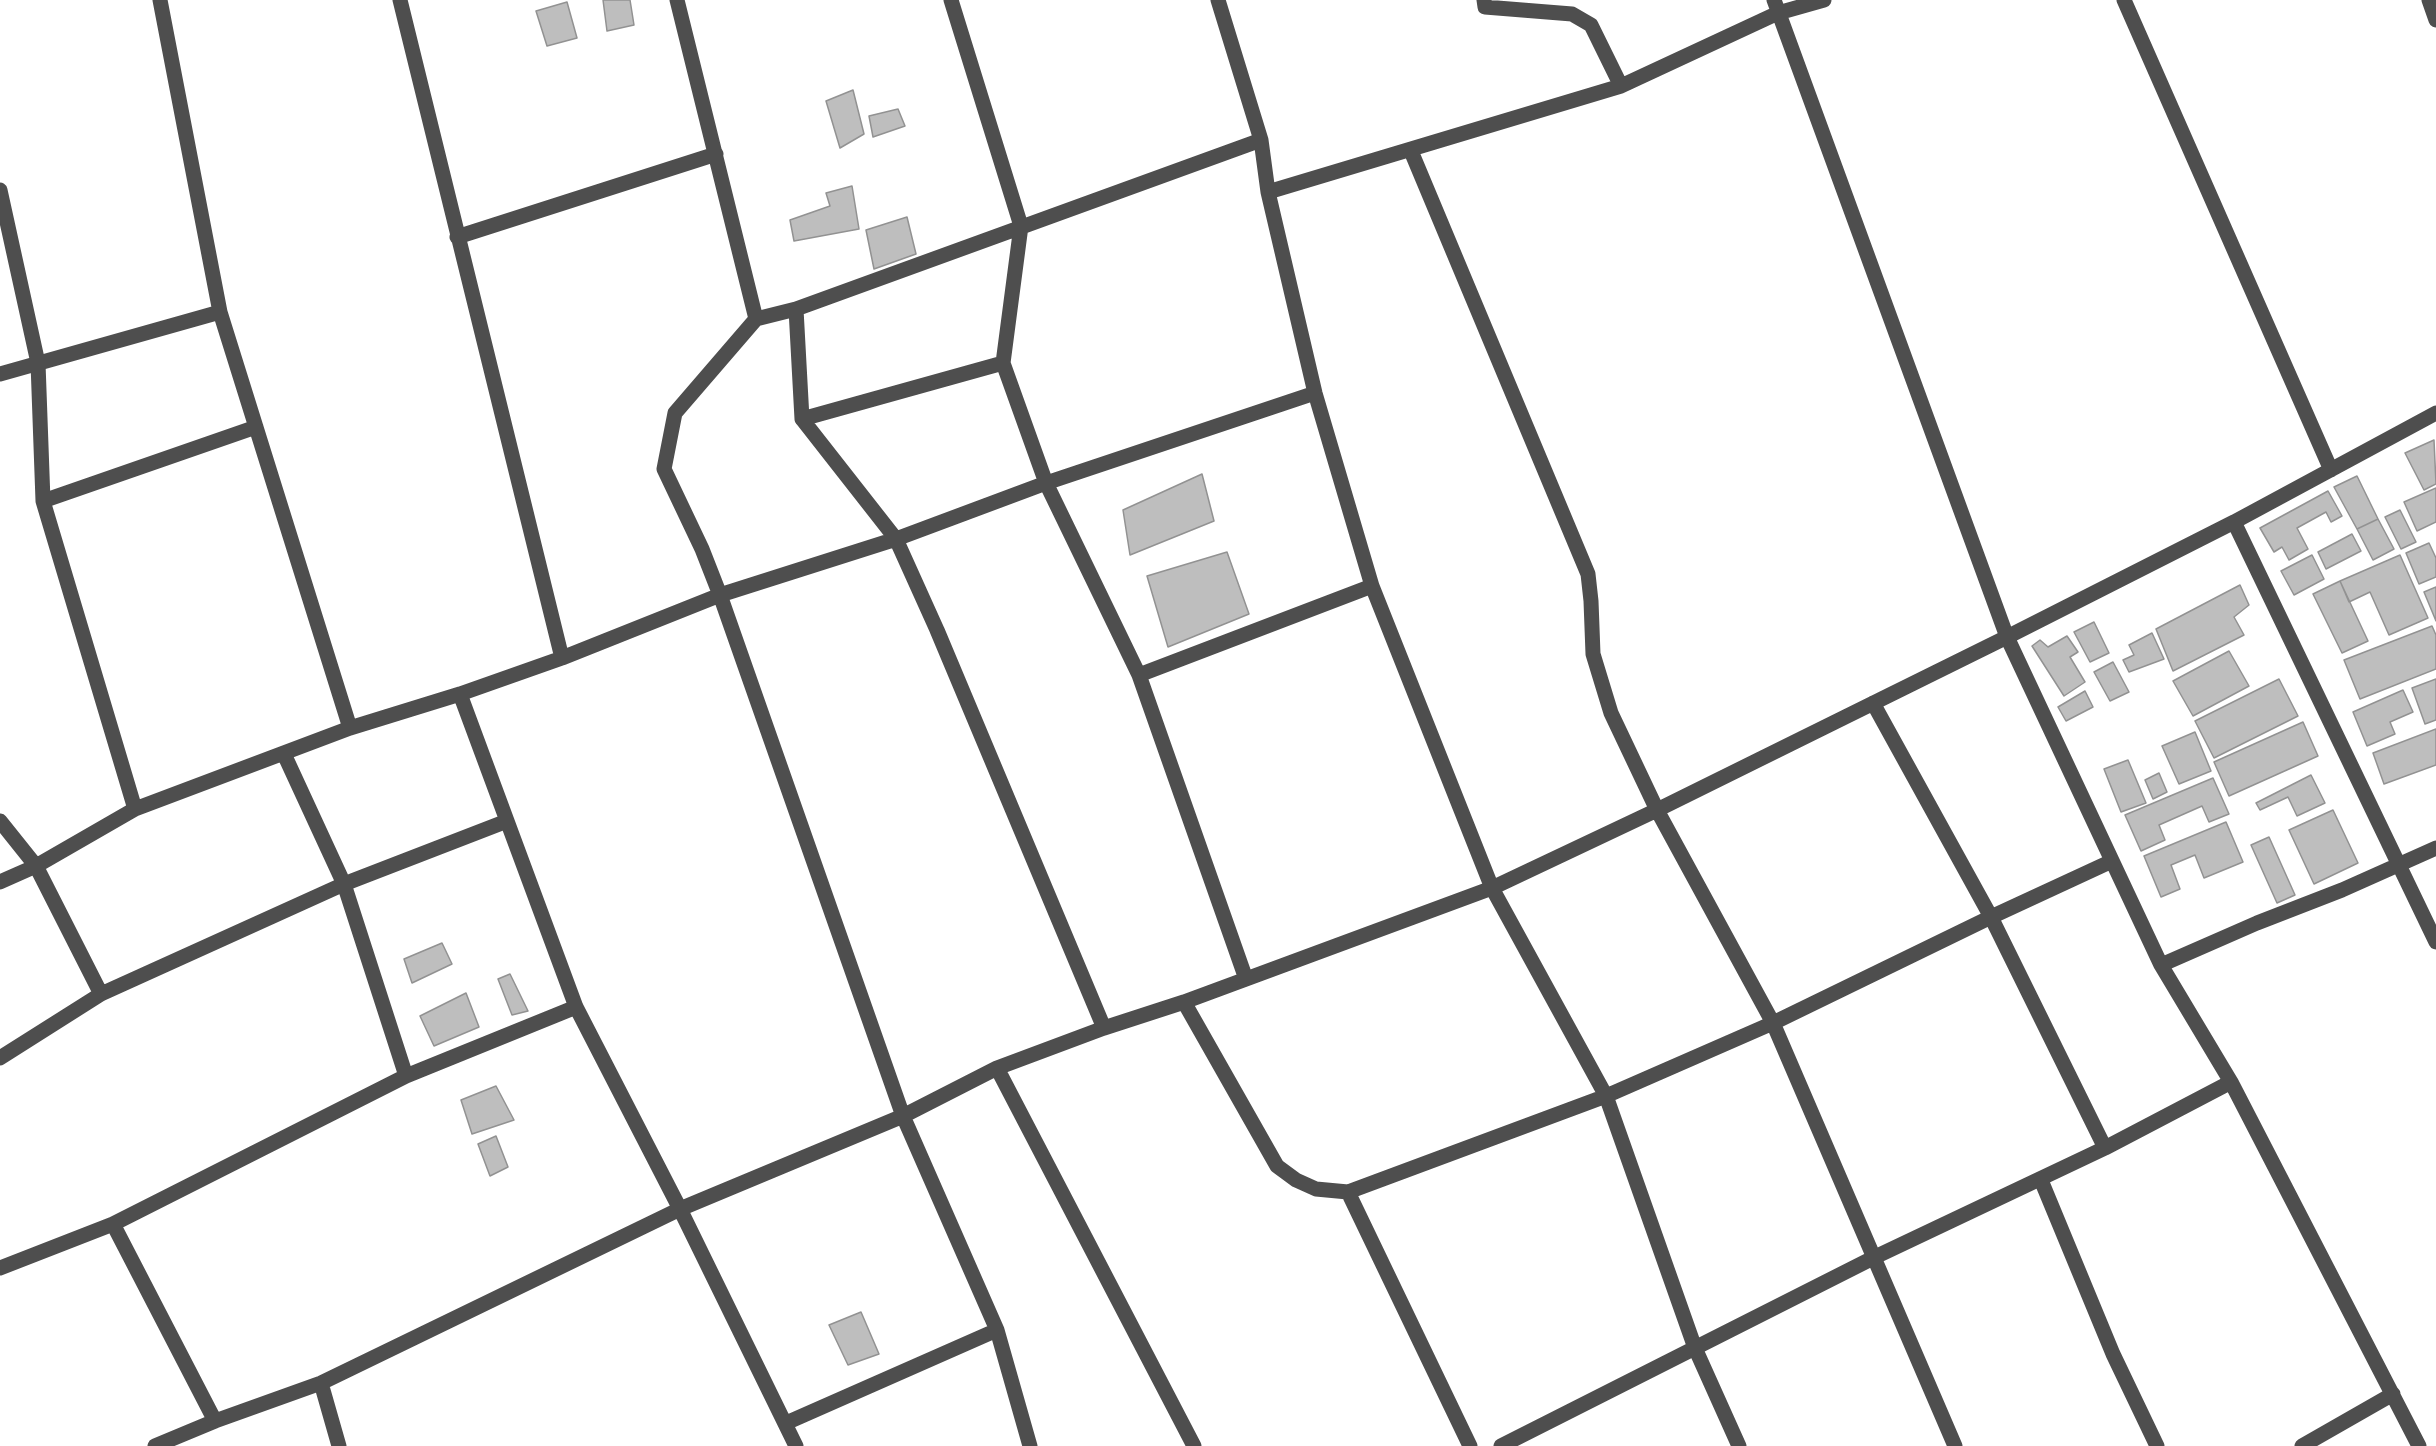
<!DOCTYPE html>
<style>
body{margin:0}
canvas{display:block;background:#fff}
</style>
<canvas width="2436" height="1446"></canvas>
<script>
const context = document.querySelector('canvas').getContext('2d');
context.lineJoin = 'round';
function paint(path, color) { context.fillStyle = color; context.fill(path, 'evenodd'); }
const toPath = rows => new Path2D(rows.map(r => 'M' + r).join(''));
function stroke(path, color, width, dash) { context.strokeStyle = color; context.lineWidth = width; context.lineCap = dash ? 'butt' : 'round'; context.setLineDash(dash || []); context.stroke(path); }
const building = toPath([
 [603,0,630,0,634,25,607,31,603,0],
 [567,2,577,38,547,46,536,11,567,2],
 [853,90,864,134,840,148,826,101,853,90],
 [898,109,905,126,873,137,869,116,898,109],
 [852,186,859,229,794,241,790,220,830,206,826,193,852,186],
 [907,217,916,254,874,269,866,230,907,217],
 [2434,440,2436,484,2424,490,2405,453,2434,440],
 [1202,474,1214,521,1130,555,1123,510,1202,474],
 [2357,476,2378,519,2357,529,2334,487,2357,476],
 [2436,488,2436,522,2417,531,2404,502,2436,488],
 [2328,491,2342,516,2331,522,2326,512,2297,528,2308,549,2289,560,2282,547,2274,552,2260,528,2328,491],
 [2400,510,2416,542,2401,549,2385,517,2400,510],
 [2378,519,2394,549,2373,560,2357,529,2378,519],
 [2352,534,2361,551,2326,569,2318,552,2352,534],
 [2429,543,2436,558,2436,577,2419,584,2406,553,2429,543],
 [1227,552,1249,614,1168,647,1147,576,1227,552],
 [2312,555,2324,579,2294,595,2281,571,2312,555],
 [2400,555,2428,618,2389,635,2370,592,2349,602,2340,581,2400,555],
 [2340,581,2368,641,2342,653,2313,594,2340,581],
 [2240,585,2249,605,2234,617,2244,635,2173,671,2156,629,2240,585],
 [2436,587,2436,621,2424,592,2436,587],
 [2094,622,2109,653,2090,662,2074,632,2094,622],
 [2432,626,2436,635,2436,669,2360,699,2344,660,2432,626],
 [2152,633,2164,659,2129,672,2123,660,2134,655,2129,645,2152,633],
 [2067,636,2078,652,2070,657,2085,682,2064,696,2032,646,2040,640,2048,647,2067,636],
 [2229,651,2249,686,2193,716,2173,681,2229,651],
 [2113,662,2129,692,2110,701,2094,672,2113,662],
 [2279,679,2298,716,2214,758,2195,721,2279,679],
 [2436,679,2436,720,2425,724,2412,688,2436,679],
 [2403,690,2413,712,2390,722,2395,734,2367,746,2353,712,2403,690],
 [2085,691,2093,707,2066,721,2058,707,2085,691],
 [2303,722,2318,756,2229,796,2214,762,2303,722],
 [2436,729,2436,765,2384,784,2373,753,2436,729],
 [2195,732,2211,771,2179,784,2162,746,2195,732],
 [2128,760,2146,803,2121,812,2104,769,2128,760],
 [2159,773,2167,792,2153,799,2145,780,2159,773],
 [2311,775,2325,803,2297,816,2288,797,2260,810,2256,803,2311,775],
 [2213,778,2229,814,2209,822,2202,806,2159,825,2165,840,2141,851,2125,815,2213,778],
 [2333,810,2358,863,2314,884,2289,830,2333,810],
 [2226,822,2243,862,2204,878,2195,855,2171,865,2180,889,2161,897,2144,856,2226,822],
 [2269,837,2295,895,2277,903,2251,845,2269,837],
 [442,943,452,964,412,983,404,959,442,943],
 [510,974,528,1011,512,1015,498,979,510,974],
 [466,993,479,1027,434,1046,420,1016,466,993],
 [496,1086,514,1120,472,1134,461,1100,496,1086],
 [496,1136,508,1167,490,1176,478,1144,496,1136],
 [861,1312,879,1354,848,1365,829,1325,861,1312]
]);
const minor = toPath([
 [160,0,220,312,350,728],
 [400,0,562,658],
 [677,0,756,319],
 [951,0,1021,226,1003,363,1046,483,1139,675,1246,979],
 [1218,0,1261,140,1268,192,1315,393,1372,586,1492,888,1606,1096,1695,1348,1739,1446],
 [1484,0,1485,7,1572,14,1591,25,1621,86],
 [1774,0,2007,637,2161,965,2231,1082,2419,1446],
 [2124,0,2331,470],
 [2429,0,2436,20],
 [1411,151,1588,574,1591,601,1593,654,1611,713,1657,810,1773,1023,1955,1446],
 [0,190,38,363,43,501,135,809],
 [1268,192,1621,86,1778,13,1824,0],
 [457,237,716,154],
 [796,309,802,419,896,539,937,630,1104,1028],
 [0,374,220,312],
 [802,419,1003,363],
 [43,501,256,427],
 [2234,522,2436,942],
 [1139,675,1372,586],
 [460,694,576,1007,680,1209,796,1446],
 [1873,703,1991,917,2105,1148],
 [284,754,344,884,406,1076],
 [0,821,36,866,101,994],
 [0,882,36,866,135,809,350,728,460,694,562,658,720,595,896,539,1046,483,1315,393],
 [2161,965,2257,923,2342,890,2436,848],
 [1184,1002,1277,1166,1296,1180,1316,1189,1348,1192,1606,1096,1773,1023,1991,917,2112,861],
 [0,1058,101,994,344,884,507,821],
 [997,1068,1194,1446],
 [2041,1180,2113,1354,2157,1446],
 [1348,1192,1470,1446],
 [113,1224,215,1421],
 [0,1268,113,1224,406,1076,576,1007],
 [321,1383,339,1446],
 [786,1423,997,1330],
 [155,1446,215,1421,321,1383,680,1209,903,1116,997,1068,1104,1028,1184,1002,1492,888,1657,810,2007,637,2234,522,2436,413],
 [1030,1446,997,1330,903,1116,720,595,702,549,664,469,675,413,756,319,796,309,1261,140],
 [1501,1446,1875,1257,2105,1148,2231,1082],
 [2302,1446,2393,1394]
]);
paint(building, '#bebebe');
stroke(building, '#929292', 1.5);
stroke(minor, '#4e4e4e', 15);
</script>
